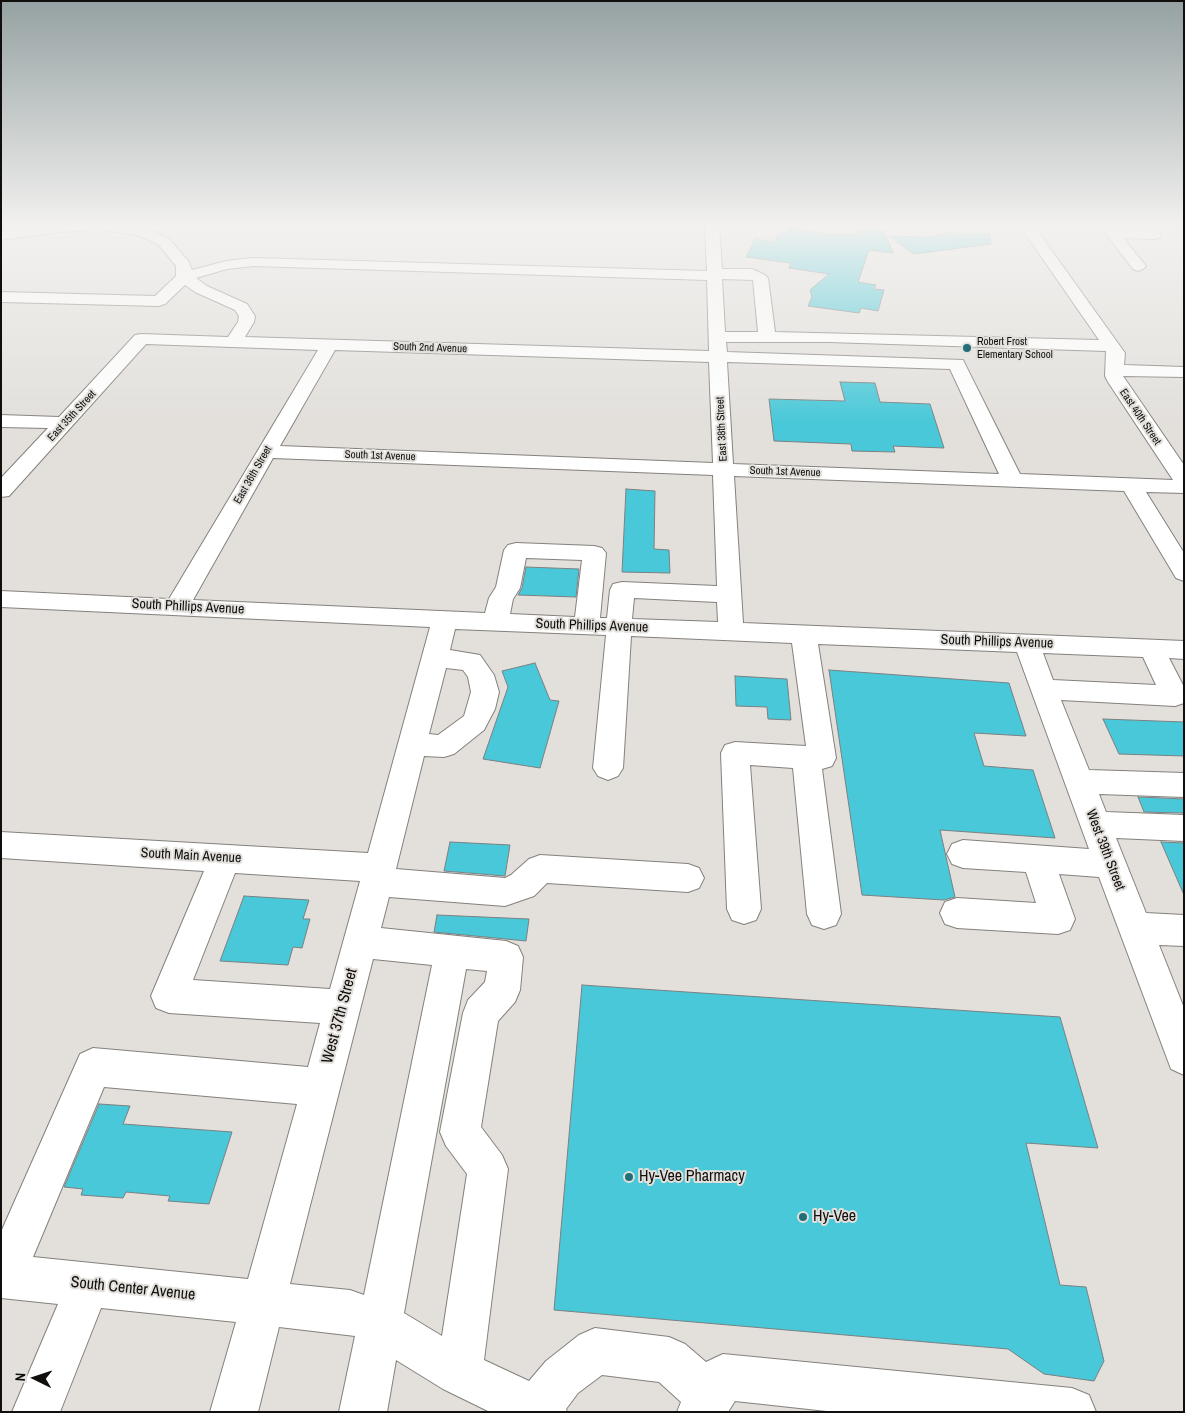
<!DOCTYPE html>
<style>
body{margin:0}
#map{position:relative;width:1185px;height:1413px;overflow:hidden;background:#e3e0dc;font-family:"Archivo Narrow",sans-serif}
canvas{display:block}
.frame{position:absolute;inset:0;border:2px solid #100f0e;pointer-events:none}
.north{position:absolute;left:10px;top:1353px;width:50px;height:50px;-webkit-text-stroke:4px #e3e0dc;paint-order:stroke;rotate:274deg;font-size:14px;font-weight:700;line-height:20px;text-align:center;color:#100f0e}
.north::after{content:'';display:block;margin:auto;width:18px;height:22px;background:#100f0e;clip-path:polygon(50% 0,100% 100%,50% 72%,0 100%)}
</style>
<div id="map">
<canvas width="1185" height="1413"></canvas>
<div class="frame"></div>
<div class="north">N</div>
</div>
<script>
const context = document.querySelector('canvas').getContext('2d');
context.lineJoin = 'round';
function paint(path, color) { context.fillStyle = color; context.fill(path, 'evenodd'); }
const toPath = rows => new Path2D(rows.map(r => 'M' + r).join(''));
function stroke(path, color, width, dash) { context.strokeStyle = color; context.lineWidth = width; context.lineCap = dash ? 'butt' : 'round'; context.setLineDash(dash || []); context.stroke(path); }
function write(font, color, halo, rows, align = 'center') {
  context.font = font + ' "Archivo Narrow",sans-serif'; context.lineWidth = 4; context.setLineDash([]); context.textBaseline = 'middle'; context.strokeStyle = halo; context.fillStyle = color; for (const [text, x, y, turn = 0] of rows) {
    context.save(); context.translate(x, y); context.rotate((+turn || 0) * Math.PI / 180); context.textAlign = isNaN(turn) ? turn : align; if (halo) context.strokeText(text, 0, 0); context.fillText(text, 0, 0); context.restore();
  }
}
const building = toPath([
 [788,229,803,229,825,234,858,234,857,230,884,230,893,253,869,250,858,282,876,285,874,289,884,290,878,311,861,308,859,313,808,306,812,297,810,290,829,274,789,268,791,263,746,257,755,239,774,242,779,233,786,233,788,229],
 [945,233,990,234,991,244,914,254,889,236,928,237,945,233],
 [840,382,875,383,880,402,930,404,944,448,893,446,895,452,852,451,851,444,774,441,769,399,845,401,840,382],
 [626,489,655,491,654,549,669,550,670,573,622,572,626,489],
 [526,567,579,569,576,597,518,595,522,588,526,567],
 [535,663,550,700,559,701,540,768,483,759,508,687,502,671,535,663],
 [829,670,1009,683,1026,736,974,733,984,766,1033,770,1055,838,940,830,955,897,944,900,862,895,829,670],
 [735,676,787,679,791,720,768,719,767,707,736,706,735,676],
 [1103,719,1184,722,1184,756,1119,754,1103,719],
 [1138,797,1184,799,1184,813,1144,812,1138,797],
 [450,842,510,845,505,876,444,871,450,842],
 [1161,842,1184,843,1184,895,1161,842],
 [244,896,309,900,303,919,310,919,302,948,293,947,288,965,220,961,244,896],
 [437,915,529,919,526,941,434,932,437,915],
 [582,985,1060,1017,1098,1148,1026,1143,1060,1285,1086,1287,1104,1361,1094,1381,1044,1374,1008,1349,554,1310,582,985],
 [99,1104,130,1106,123,1124,232,1132,209,1204,168,1201,170,1196,126,1192,123,1198,81,1195,83,1189,64,1187,99,1104]
]);
const minor = toPath([
 [43,226,131,226,148,229,169,239,189,262,192,270,226,261,253,258,707,271,705,226,719,226,722,269,752,269,765,275,768,278,775,332,1099,340,1020,226,1034,226,1125,353,1124,365,1184,367,1184,377,1123,376,1184,465,1184,493,1146,492,1184,553,1184,581,1176,578,1124,491,734,476,743,623,1184,641,1184,659,1169,658,1184,687,1184,703,1175,706,1061,700,1089,770,1184,773,1184,797,1099,794,1106,812,1184,815,1184,841,1116,838,1146,913,1184,915,1184,946,1159,945,1184,1008,1184,1075,1171,1069,1099,877,1059,874,1075,919,1070,930,1058,934,957,928,945,924,940,913,945,902,957,898,1036,903,1026,872,963,868,952,864,947,854,952,844,963,840,1089,849,1017,652,818,644,836,758,832,766,822,769,841,914,836,925,824,929,812,925,807,914,793,768,750,765,761,909,756,920,744,924,732,920,727,909,721,753,725,745,735,742,806,746,792,643,631,636,623,768,618,776,608,780,598,776,593,768,606,635,455,629,450,650,480,655,494,675,499,692,495,709,484,730,454,754,444,757,424,756,396,869,505,878,511,875,529,859,540,855,688,864,699,868,704,878,699,888,688,892,547,883,534,896,505,906,389,897,381,928,506,941,518,946,523,957,520,990,515,1002,498,1021,481,1127,502,1155,508,1169,484,1360,529,1381,546,1361,579,1335,595,1328,669,1337,685,1344,706,1362,723,1354,1072,1388,1089,1395,1096,1412,836,1412,735,1401,728,1412,677,1412,681,1402,659,1382,602,1375,578,1393,566,1409,567,1412,490,1412,443,1389,396,1360,387,1412,339,1412,355,1336,279,1327,258,1412,210,1412,236,1322,101,1308,60,1412,12,1412,58,1304,1,1298,1,1232,80,1054,93,1048,308,1067,320,1023,169,1013,156,1008,151,996,204,871,1,858,1,832,368,853,430,627,1,607,1,591,169,599,318,350,146,344,9,496,1,497,1,478,48,428,1,427,1,415,59,417,135,335,141,334,228,337,238,322,239,316,235,310,195,292,185,285,165,304,159,306,1,302,1,292,155,296,176,276,176,266,159,245,140,236,99,229,60,232,1,240,1,232,43,226],
 [253,266,707,280,709,351,245,337,254,322,255,316,247,304,207,286,196,278,227,269,253,266],
 [722,279,753,280,758,332,725,332,722,279],
 [726,342,829,342,1106,351,1105,376,1108,382,1173,480,1020,474,963,360,727,352,726,342],
 [335,350,709,362,713,463,280,446,335,350],
 [727,362,950,369,999,474,733,464,727,362],
 [273,458,713,475,717,586,622,582,613,584,610,590,607,618,600,618,606,553,602,548,594,546,516,543,508,545,504,550,496,587,489,598,485,613,193,600,273,458],
 [526,558,582,560,575,617,510,614,513,599,520,588,526,558],
 [634,598,717,602,718,622,632,619,634,598],
 [1043,653,1143,657,1156,685,1053,680,1043,653],
 [446,668,463,670,468,677,471,692,464,716,438,735,429,734,446,668],
 [235,873,360,881,330,989,193,980,235,873],
 [373,959,432,965,364,1295,350,1290,290,1284,373,959],
 [466,969,487,971,485,982,468,1000,463,1013,440,1132,446,1146,467,1174,442,1336,404,1313,466,969],
 [104,1087,297,1104,248,1279,33,1257,104,1087],
 [1100,226,1143,230,1140,226,1154,226,1161,235,1159,238,1154,239,1123,238,1146,266,1143,269,1138,271,1133,269,1100,226],
 [1175,226,1184,226,1184,232,1179,231,1175,226]
]);
const markers = [
 [967,348,5,"#246e77"],
 [629,1177,5,"#246e77"],
 [803,1217,5,"#246e77"]
];
const farPoinames = [
 ["Robert Frost",977,342],
 ["Elementary School",977,355]
];
const farStreetnames = [
 ["South 2nd Avenue",430,348,2],
 ["East 35th Street",72,416,-47],
 ["East 40th Street",1140,417,56],
 ["East 38th Street",722,429,-93],
 ["South 1st Avenue",380,456,2],
 ["South 1st Avenue",785,472,2],
 ["East 36th Street",253,475,-60]
];
const streetNames = [
 ["South Phillips Avenue",188,607,3],
 ["South Phillips Avenue",592,626,2],
 ["South Phillips Avenue",997,642,2],
 ["West 39th Street",1105,850,69],
 ["South Main Avenue",191,856,3]
];
const nearStreetnames = [
 ["West 37th Street",340,1016,-75],
 ["South Center Avenue",133,1289,6]
];
const nearPoinames = [
 ["Hy-Vee Pharmacy",639,1177],
 ["Hy-Vee",813,1217]
];
paint(building, '#48c8d8');
stroke(building, '#7b8081', 1);
stroke(minor, '#84817d', 2);
paint(minor, '#fff');
const sky = context.createLinearGradient(0, 0, 0, 424);
sky.addColorStop(0, '#95a1a2');
sky.addColorStop(0.53, '#f2f1ef');
sky.addColorStop(1, '#f2f1ef00');
context.fillStyle = sky;
context.fillRect(0, 0, 1185, 424);
for (const [x, y, r, color] of markers) { const dot = new Path2D(); dot.arc(x, y, r, 0, 2 * Math.PI); context.fillStyle = color; context.fill(dot); stroke(dot, '#e3e0dc', 2); }
write('11px', '#100f0e', '#e3e0dc', farPoinames, 'left');
write('11px', '#100f0e', '#e3e0dc', farStreetnames);
write('14px', '#100f0e', '#e3e0dc', streetNames);
write('16px', '#100f0e', '#e3e0dc', nearStreetnames);
write('16px', '#100f0e', '#e3e0dc', nearPoinames, 'left');
</script>
